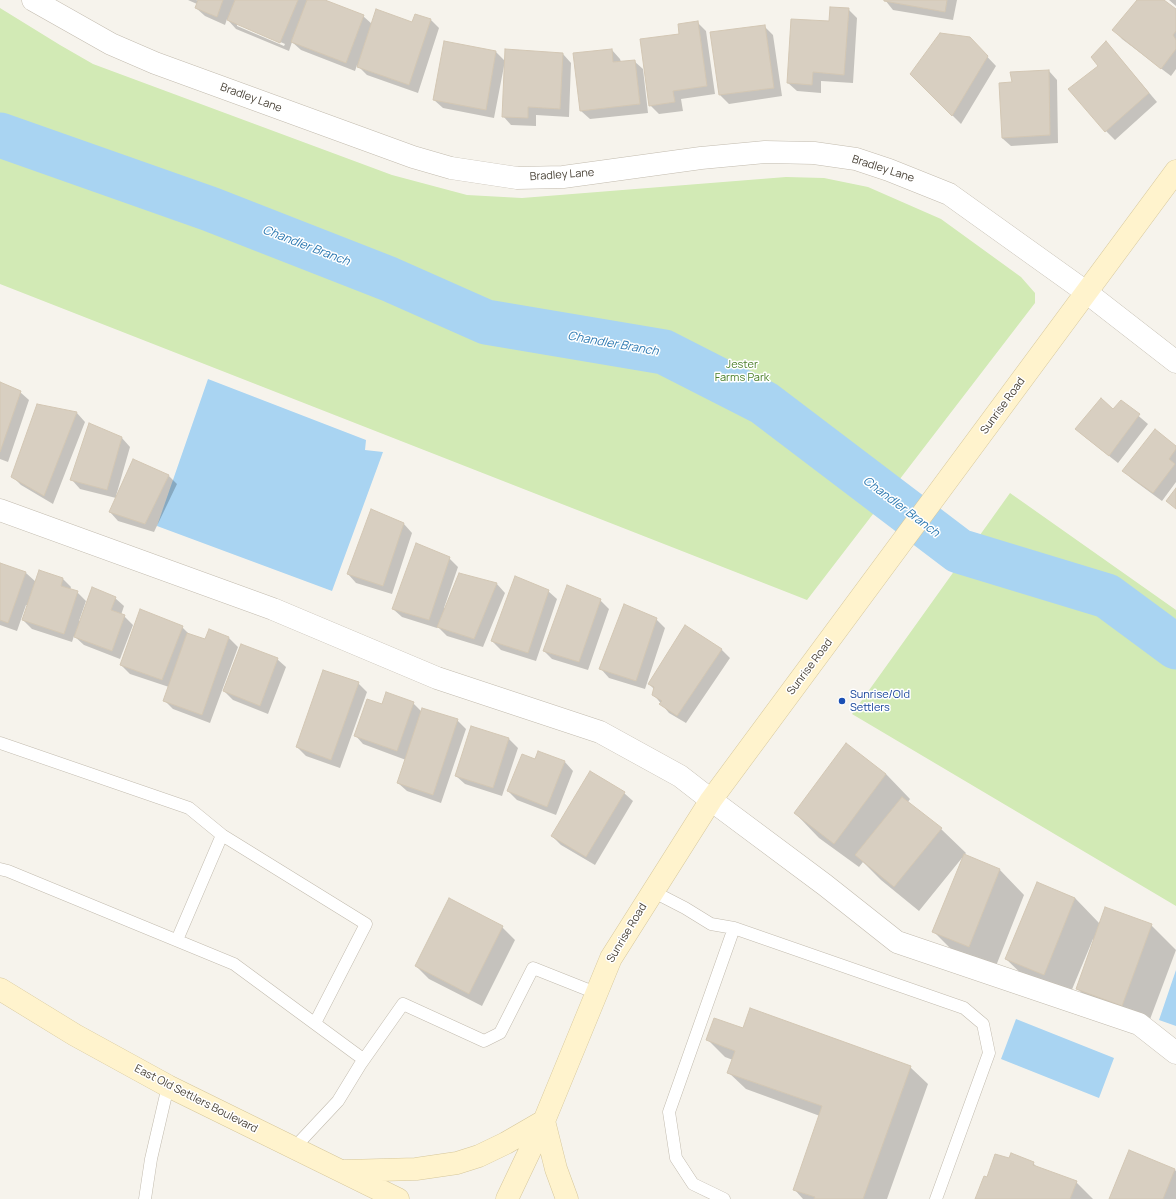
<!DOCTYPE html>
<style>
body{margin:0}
canvas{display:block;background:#f6f3ec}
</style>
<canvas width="1176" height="1199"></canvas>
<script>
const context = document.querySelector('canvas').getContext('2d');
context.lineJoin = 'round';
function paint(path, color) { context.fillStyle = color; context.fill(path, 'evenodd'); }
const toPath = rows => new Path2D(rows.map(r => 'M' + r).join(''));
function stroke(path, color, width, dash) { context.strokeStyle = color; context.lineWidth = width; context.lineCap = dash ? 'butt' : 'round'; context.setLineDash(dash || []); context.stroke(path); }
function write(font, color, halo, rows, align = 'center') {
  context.font = font + ' Manrope,sans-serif'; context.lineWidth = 3; context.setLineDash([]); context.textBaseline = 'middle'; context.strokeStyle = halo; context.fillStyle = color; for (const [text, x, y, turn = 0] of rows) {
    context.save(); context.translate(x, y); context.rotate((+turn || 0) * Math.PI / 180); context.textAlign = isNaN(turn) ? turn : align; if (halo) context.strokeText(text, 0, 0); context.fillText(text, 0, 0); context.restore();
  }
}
const green = toPath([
 [0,8,60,45,93,64,392,175,467,195,522,198,786,177,824,178,868,187,941,219,1021,277,1035,293,1035,303,807,600,0,284],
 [1010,493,1176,610,1176,906,852,714]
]);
const water = toPath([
 [208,379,366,440,365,450,383,452,332,591,157,526],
 [1176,970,1176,1026,1159,1020],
 [1016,1019,1114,1058,1099,1098,1001,1059]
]);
const shadow = toPath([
 [188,0,196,0,202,2,202,0,322,0,363,16,372,24,413,24,431,20,439,28,418,93,367,75,357,65,355,71,301,50,292,42,289,51,236,29,227,19,225,25,205,16,196,8,197,4],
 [237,23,285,44,284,46,237,26],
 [885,0,957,0,953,20,893,10],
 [1138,0,1162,0,1176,10,1176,69,1171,76,1122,39,1114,30],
 [1169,0,1176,0,1176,6],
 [848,9,857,18,853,83,821,81,821,93,797,91,788,83,830,22],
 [697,22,706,31,715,94,681,99,683,111,659,114,650,105,680,34],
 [764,26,773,35,782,96,729,104,720,95],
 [445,42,496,52,505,61,494,118,443,108,434,100],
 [1106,42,1157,102,1115,140,1106,131,1099,66],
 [978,47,996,66,961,124,911,74],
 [612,50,620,59,621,62,634,61,643,69,648,113,590,119,581,111],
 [563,54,571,63,569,117,536,115,536,126,511,125,503,116],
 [1049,71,1057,80,1058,143,1011,146,1002,138,1014,83],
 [0,383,20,392,29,400,8,462,0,459],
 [1121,401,1148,424,1118,463,1085,437,1076,429,1113,410],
 [38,406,77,413,85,422,53,504,21,485,12,476],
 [89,424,122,438,130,447,116,496,168,475,177,484,154,532,118,521,110,512,116,498,80,489,72,480],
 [1176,448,1176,482,1162,501,1132,479,1124,471],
 [372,510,404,524,412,533,392,594,356,583,348,574],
 [449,558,458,567,444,608,446,609,460,574,497,584,505,593,483,647,447,636,438,627,437,628,402,617,393,609],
 [0,564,26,573,36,582,63,579,71,587,70,590,77,592,86,601,79,621,81,621,115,598,124,606,121,615,124,616,133,625,120,659,84,645,74,636,72,642,32,629,23,620,28,605,26,605,17,631,0,625],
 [548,591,557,599,536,661,501,650,492,641],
 [600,600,609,609,588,670,552,659,544,651],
 [656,619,665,628,645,689,609,678,601,669],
 [182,627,190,635,206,640,209,631,229,638,238,647,210,723,173,709,164,700,169,687,130,674,121,665],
 [721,649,730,658,686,723,669,713,653,694,654,689,649,684],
 [277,659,286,667,268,714,233,700,224,691],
 [358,683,367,692,340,768,306,756,297,747],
 [413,703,422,712,457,720,466,729,441,803,407,791,398,783,406,760,363,744,355,735,382,706],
 [472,727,509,739,518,748,502,796,465,784,456,776],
 [539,752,565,762,573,771,556,815,517,800,508,791,535,761],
 [886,774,910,799,908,802,941,829,966,853,919,911,881,880,863,862,859,867,819,838,795,813],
 [624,793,633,801,595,865,561,845,552,836],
 [964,856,1000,870,1024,895,994,971,958,956,934,932],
 [1037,883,1075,898,1100,924,1151,925,1176,950,1146,1030,1101,1013,1077,988,1094,940,1093,939,1068,999,1031,983,1006,959],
 [502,927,515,940,482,1006,429,979,416,966],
 [743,1029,910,1067,928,1084,887,1199,803,1199,794,1189,820,1116,746,1089,728,1072,733,1060,725,1057,708,1040],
 [1010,1160,1033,1163,1038,1168,1076,1182,1093,1199,976,1199],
 [1175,1170,1176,1171,1176,1199,1110,1199]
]);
const river = toPath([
 [0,135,210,209,389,279,486,322,664,352,764,403,959,551,1107,596,1176,647]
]);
const building = toPath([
 [198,0,223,0,217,17,195,8,198,0],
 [235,0,298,0,280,43,227,20,235,0],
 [307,0,325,0,364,15,346,63,291,42,307,0],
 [884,0,947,0,945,12,884,1,884,0],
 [1137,0,1164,0,1176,9,1176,31,1173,35,1176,40,1176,49,1161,69,1112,30,1137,0],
 [830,7,849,8,844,75,813,72,812,85,787,83,791,19,829,21,830,7],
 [376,9,412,22,415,14,431,19,409,85,357,67,376,9],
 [698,21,707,86,673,91,675,102,649,106,640,39,679,34,678,24,698,21],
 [765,25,774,88,719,95,710,32,765,25],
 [940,33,970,37,988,56,952,116,910,74,940,33],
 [444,41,496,51,486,110,433,100,444,41],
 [1106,41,1149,93,1105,132,1068,89,1098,66,1091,57,1106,41],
 [505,49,563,53,560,109,528,107,528,118,502,117,505,49],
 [612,49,613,62,635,60,640,104,580,111,573,53,612,49],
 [1049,70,1050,135,1002,138,999,83,1012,82,1010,72,1049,70],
 [0,382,21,391,0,452,0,382],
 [1101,398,1113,409,1121,400,1140,414,1109,456,1075,429,1101,398],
 [37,404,77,412,44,496,11,477,37,404],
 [89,423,122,437,107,490,70,480,89,423],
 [1155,429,1176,446,1176,449,1169,459,1175,464,1153,493,1122,471,1155,429],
 [133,459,169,475,145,524,109,512,133,459],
 [1176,488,1176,509,1166,501,1176,488],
 [371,509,404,523,383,586,347,574,371,509],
 [416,543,450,557,429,620,392,609,416,543],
 [0,563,26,572,8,623,0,620,0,563],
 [39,570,63,578,61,586,78,591,64,634,22,620,39,570],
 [459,573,497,583,474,639,437,627,459,573],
 [515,576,549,590,528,653,491,641,515,576],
 [567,585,601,599,579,662,543,651,567,585],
 [92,587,116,597,111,610,125,615,112,651,74,637,92,587],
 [624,604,657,618,636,681,599,669,624,604],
 [140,609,183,626,162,680,120,665,140,609],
 [685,625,722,649,677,716,659,704,662,701,652,695,654,687,648,684,685,625],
 [209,629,229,637,202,715,163,701,187,633,205,639,209,629],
 [241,644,278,658,260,706,223,691,241,644],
 [323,670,359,682,331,760,296,747,323,670],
 [386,692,414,702,397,751,354,736,367,699,382,704,386,692],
 [422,708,458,719,433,795,397,783,422,708],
 [471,726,509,738,493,788,455,776,471,726],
 [846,743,886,774,834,844,794,813,846,743],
 [538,751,565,761,547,807,507,791,522,754,535,759,538,751],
 [590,771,625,792,586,857,551,836,590,771],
 [902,797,942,828,894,887,855,855,902,797],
 [964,854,1000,869,969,947,932,932,964,854],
 [1037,882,1075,898,1044,975,1005,959,1037,882],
 [449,898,503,926,469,994,415,966,449,898],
 [1105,907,1152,924,1122,1006,1076,989,1105,907],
 [750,1008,911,1066,863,1199,814,1199,815,1197,793,1190,822,1106,727,1073,735,1051,706,1040,714,1018,743,1028,750,1008],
 [1129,1150,1175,1169,1163,1199,1109,1199,1129,1150],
 [1011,1153,1034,1162,1033,1165,1077,1181,1070,1199,975,1199,984,1176,987,1177,995,1154,1009,1158,1011,1153]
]);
const lane = toPath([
 [0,743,189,808,222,835,177,940],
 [222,835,366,924,315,1023],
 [0,869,8,871,234,964,363,1059],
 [652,891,685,908,711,924,734,928,964,1008,983,1024,989,1053,936,1199],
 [294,1148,338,1101,360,1065,403,1004,484,1041,500,1033,533,968,596,993],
 [145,1199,151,1159,168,1086],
 [724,1199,693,1184,676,1158,669,1112,734,928]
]);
const street = toPath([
 [33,0,111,44,155,63,413,157,451,168,517,178,563,177,701,158,765,152,814,153,856,159,889,170,949,194,1086,292,1176,362],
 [0,510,273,609,437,678,600,732,680,776,711,800,825,885,897,942,1139,1024,1176,1053]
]);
const secondary = toPath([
 [0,989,75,1035,168,1086,398,1199],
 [345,1171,416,1169,457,1163,479,1156,506,1143,544,1121,556,1169,567,1199],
 [507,1199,544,1121,611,958,711,800,1176,171]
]);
const markers = [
 [842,701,4,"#1a4fb4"]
];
const streetNames = [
 ["Bradley Lane",251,98,20],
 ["Bradley Lane",883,169,18],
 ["Bradley Lane",562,175,-4],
 ["Sunrise Road",1003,406,-54],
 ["Sunrise Road",810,667,-53],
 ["Sunrise Road",627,933,-59],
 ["East Old Settlers Boulevard",196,1099,27]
];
const parkNames = [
 ["Jester",742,365],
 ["Farms Park",742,378]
];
const transitNames = [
 ["Sunrise/Old",850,695],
 ["Settlers",850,708]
];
const waterNames = [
 ["Chandler Branch",306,246,21],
 ["Chandler Branch",613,344,10],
 ["Chandler Branch",901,507,37]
];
paint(green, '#d2eab5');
paint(water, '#a9d4f2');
paint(shadow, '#0003');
stroke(river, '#a9d4f2', 45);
paint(building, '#d8cfc1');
stroke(building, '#d3c7b4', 1);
stroke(lane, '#c2bbae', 13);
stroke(street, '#c2bbae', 23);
stroke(secondary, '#d6c79b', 23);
stroke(lane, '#fff', 12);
stroke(street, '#fff', 22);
stroke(secondary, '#fff3cd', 22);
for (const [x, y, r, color] of markers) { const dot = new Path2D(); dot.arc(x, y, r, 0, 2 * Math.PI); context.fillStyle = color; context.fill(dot); stroke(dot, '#fff', 1.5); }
write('11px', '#4b4439', '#fff', streetNames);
write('11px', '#4a7f2a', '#fff', parkNames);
write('11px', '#164399', '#fff', transitNames, 'left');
write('italic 12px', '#2e7ab2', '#fff', waterNames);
</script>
